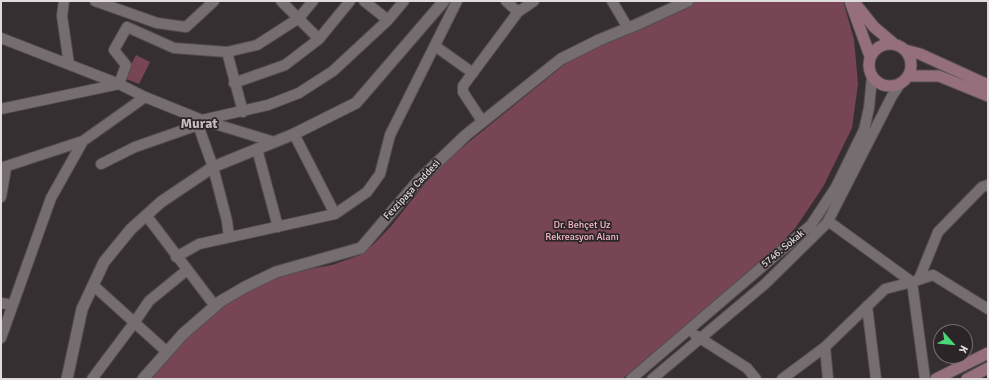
<!DOCTYPE html>
<meta charset="utf-8">
<style>
body{margin:0}
#map{position:relative;width:989px;height:380px;overflow:hidden;background:#362f31;font-family:Signika,sans-serif}
canvas{display:block}
.frame{position:absolute;inset:0;border:2px solid #e0dbdc;pointer-events:none}
.north{position:absolute;left:933px;top:324px;width:40px;height:40px;box-sizing:border-box;background:#2c2527;border:1px solid #746e6f;border-radius:50%;rotate:117deg;font-size:11px;font-weight:700;line-height:16px;text-align:center;color:#e0dbdc}
.north::after{content:'';display:block;margin:auto;width:14px;height:18px;background:#4ad778;clip-path:polygon(50% 0,100% 100%,50% 72%,0 100%)}
</style>
<div id="map">
<canvas width="989" height="380"></canvas>
<div class="frame"></div>
<div class="north">K</div>
</div>
<script>
const context = document.querySelector('canvas').getContext('2d');
context.lineJoin = 'round';
function paint(path, color) { context.fillStyle = color; context.fill(path, 'evenodd'); }
const toPath = rows => new Path2D(rows.map(r => 'M' + r).join(''));
function stroke(path, color, width, dash) { context.strokeStyle = color; context.lineWidth = width; context.lineCap = dash ? 'butt' : 'round'; context.setLineDash(dash || []); context.stroke(path); }
function write(font, color, halo, rows, align = 'center') {
  context.font = font + ' Signika,sans-serif'; context.lineWidth = 3.5; context.setLineDash([]); context.textBaseline = 'middle'; context.strokeStyle = halo; context.fillStyle = color; for (const [text, x, y, turn = 0] of rows) {
    context.save(); context.translate(x, y); context.rotate((+turn || 0) * Math.PI / 180); context.textAlign = isNaN(turn) ? turn : align; if (halo) context.strokeText(text, 0, 0); context.fillText(text, 0, 0); context.restore();
  }
}
const green = toPath([
 [692,1,843,1,854,39,858,84,852,128,823,187,796,227,778,247,622,379,143,379,216,307,281,274,332,265,360,255,374,244,392,225,433,173,443,163,575,56],
 [136,55,150,62,139,84,124,78]
]);
const minor = toPath([
 [64,1,62,16,69,64],
 [95,1,157,23,186,27,214,1],
 [281,1,319,39],
 [364,1,388,20],
 [506,1,518,12],
 [612,1,628,28],
 [1,38,119,84,145,97,202,120,268,105,299,93,333,71,388,20,404,1],
 [435,46,473,73],
 [234,83,285,65,319,39,350,1],
 [1,109,119,84,126,65,114,50,127,27,174,48,227,52],
 [243,112,227,52,257,45,299,18,313,1],
 [482,121,463,92,463,86,518,12,534,1],
 [294,134,335,214],
 [257,149,278,227],
 [101,164,135,147,198,125],
 [1,168,83,141],
 [1,197,6,168],
 [146,215,215,306],
 [828,221,912,282,933,275,988,309],
 [229,237,227,221,213,167,198,125,202,120,271,141],
 [176,257,199,244,335,214,367,192,380,174,390,135,457,1],
 [919,279,938,232,982,187,988,185],
 [93,285,167,352],
 [1,303,12,305],
 [867,306,876,379],
 [695,335,747,368,756,379],
 [1,338,51,198,83,141,145,97],
 [825,347,828,379],
 [92,379,134,323,149,301,187,270],
 [631,379,811,225,836,187,864,130,869,108,872,77],
 [652,379,765,284,827,223,892,96,900,84],
 [782,379,825,347,885,289,912,282,925,379]
]);
const tertiary = toPath([
 [67,379,82,309,104,262,131,229,161,202,213,167,294,134,356,103,444,1],
 [143,379,183,334,221,301,245,287,276,272,361,248,419,180,466,135,561,59,599,40,638,24,688,1]
]);
const secondary = toPath([
 [850,1,870,56],
 [854,2,874,27,893,43],
 '869 65a21 21 0 1 1 42 0a21 21 0 1 1-42 0Z',
 [905,50,920,54,988,85],
 [908,76,939,76,988,96],
 [936,379,988,353],
 [967,379,988,368]
]);
const streetNames = [
 ["Fevzipaşa Caddesi",412,190,-47],
 ["5746. Sokak",783,249,-40]
];
const parkNames = [
 ["Dr. Behçet Uz",582,225],
 ["Rekreasyon Alanı",582,237]
];
const districtNames = [
 ["Murat",199,124]
];
paint(green, '#774554');
stroke(minor, '#544e50', 12);
stroke(tertiary, '#544e50', 13);
stroke(secondary, '#544e50', 13);
stroke(minor, '#756d6f', 10);
stroke(tertiary, '#756d6f', 11);
stroke(secondary, '#95707c', 11);
write('10px', '#e0dbdc', '#2c2527', streetNames);
write('10px', '#f4b8c9', '#2c2527', parkNames);
write('bold 14px', '#c5bcbe', '#2c2527', districtNames);
</script>
